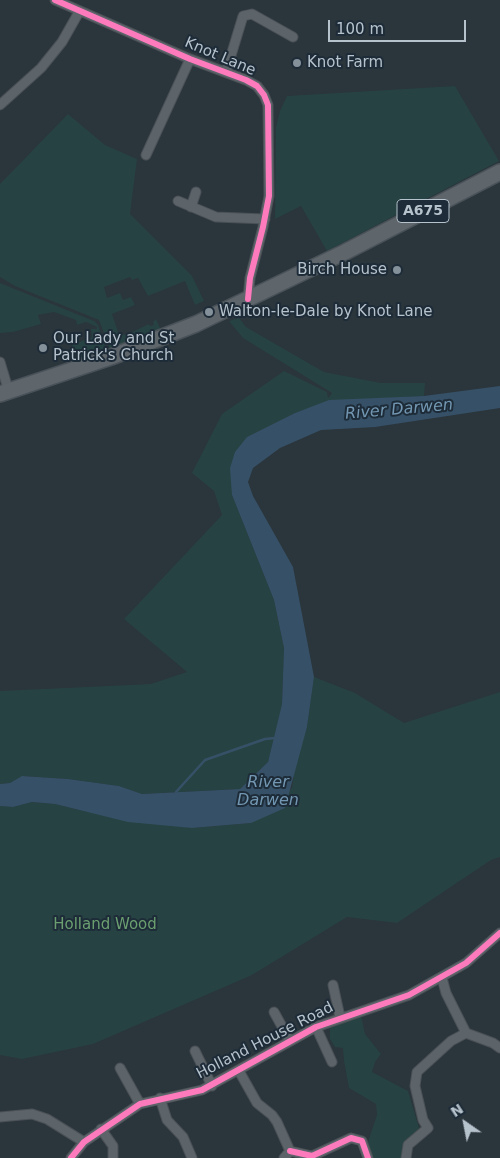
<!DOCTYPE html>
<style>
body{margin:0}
#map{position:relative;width:500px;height:1158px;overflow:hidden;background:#2b353c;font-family:"DejaVu Sans",sans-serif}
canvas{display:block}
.north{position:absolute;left:440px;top:1098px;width:50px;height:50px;-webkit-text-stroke:4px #1d2c38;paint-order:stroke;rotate:327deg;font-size:14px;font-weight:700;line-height:20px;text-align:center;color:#b6c2cc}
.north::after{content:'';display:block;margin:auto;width:18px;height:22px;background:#b6c2cc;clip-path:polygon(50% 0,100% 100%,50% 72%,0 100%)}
.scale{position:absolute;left:328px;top:20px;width:138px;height:22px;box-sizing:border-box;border:2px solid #b6c2cc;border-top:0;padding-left:6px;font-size:15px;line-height:18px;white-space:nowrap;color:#b6c2cc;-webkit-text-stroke:4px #1d2c38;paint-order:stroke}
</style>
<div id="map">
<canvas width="500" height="1158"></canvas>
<div class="north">N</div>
<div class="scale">100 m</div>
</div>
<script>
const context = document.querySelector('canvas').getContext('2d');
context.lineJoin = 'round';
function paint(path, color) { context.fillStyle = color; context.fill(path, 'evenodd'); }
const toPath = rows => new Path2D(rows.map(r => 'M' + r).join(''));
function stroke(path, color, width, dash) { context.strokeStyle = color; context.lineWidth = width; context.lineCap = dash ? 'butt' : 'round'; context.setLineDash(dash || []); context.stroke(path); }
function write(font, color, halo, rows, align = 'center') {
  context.font = font + ' "DejaVu Sans",sans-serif'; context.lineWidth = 4; context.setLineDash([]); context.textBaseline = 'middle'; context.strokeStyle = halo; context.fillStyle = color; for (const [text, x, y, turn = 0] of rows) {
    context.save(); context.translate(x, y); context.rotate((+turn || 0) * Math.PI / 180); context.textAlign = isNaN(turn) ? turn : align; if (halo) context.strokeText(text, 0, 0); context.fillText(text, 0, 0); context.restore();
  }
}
const green = toPath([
 [455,86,499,161,327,251,301,206,275,219,276,127,280,111,287,96],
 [68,114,105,145,137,159,130,214,192,276,204,301,195,305,185,281,148,296,138,278,132,280,130,277,104,287,107,298,120,293,123,300,131,297,135,305,112,314,119,335,128,334,149,324,150,326,154,325,153,322,156,319,161,330,110,349,99,320,15,286,0,277,0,184],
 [0,283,94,321,98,325,106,350,78,360,72,345,92,337,91,329,97,329,97,327,86,322,77,325,76,320,54,312,38,315,41,324,13,332,0,333],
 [239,318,246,327,324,372,381,383,425,383,424,396,329,401,295,413,247,437,232,495,274,600,284,648,282,705,268,762,240,789,142,794,119,786,68,779,23,776,10,783,0,784,0,691,151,684,187,672,124,619,222,515,214,491,192,473,222,414,284,371,327,392,328,398,332,393,243,338,229,321],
 [314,677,355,693,404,723,500,692,500,857,491,860,397,923,347,917,252,975,93,1044,22,1059,0,1055,0,806,13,807,32,802,55,804,83,811,192,828,251,823,292,788,295,767,307,727],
 [361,1015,365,1034,381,1054,375,1062,372,1072,408,1091,419,1128,403,1145,401,1158,372,1158,367,1145,377,1115,376,1104,349,1088,344,1061,343,1048,335,1047,330,1039,330,1026]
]);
const water = toPath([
 [500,386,500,408,375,427,321,430,280,448,253,468,248,482,253,496,293,567,314,677,307,727,285,808,251,823,192,828,128,822,55,804,32,802,13,807,0,806,0,784,10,783,22,776,68,779,119,786,142,794,240,789,268,762,282,704,284,648,274,600,232,495,230,468,235,452,247,437,295,413,329,400,424,396]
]);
const stream = toPath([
 [176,792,205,760,265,739,275,738]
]);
const street = toPath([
 [55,0,190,59,246,80,257,86,264,95,268,105,269,196,263,227,250,278,248,299],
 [226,72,243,16,252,14,293,37],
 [0,105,41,68,62,42,79,12],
 [146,155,190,59],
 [178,201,216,217,265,219],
 [191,207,196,192],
 [0,362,9,392],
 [333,985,340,1017],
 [274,1012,290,1041],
 [316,1027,332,1062],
 [466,1033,493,1043,500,1048],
 [195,1051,212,1086],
 [120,1068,140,1104],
 [239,1071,257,1103,272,1115,277,1122,290,1151,284,1158],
 [160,1098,167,1120,183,1137,192,1158],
 [0,1117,32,1114,47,1119,84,1142],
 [101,1129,113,1146,113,1158],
 [290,1151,312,1156,351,1138,362,1141,368,1158],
 [71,1158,84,1142,140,1104,202,1090,316,1027,409,995,466,963,500,933],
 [406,1158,408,1145,428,1128,423,1120,415,1086,417,1072,451,1041,466,1033,446,993,442,978]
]);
const primary = toPath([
 [0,394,111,357,196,324,345,252,500,172]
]);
const cycleway = toPath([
 [55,0,190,59,246,80,257,86,264,95,268,105,269,196,263,227,250,278,248,299],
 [290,1151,312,1156,351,1138,362,1141,368,1158],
 [71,1158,84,1142,140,1104,202,1090,316,1027,409,995,466,963,500,933]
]);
const markers = [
 [297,63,5,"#85919a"],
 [397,270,5,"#85919a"],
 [209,312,5,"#85919a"],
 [43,348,5,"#85919a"]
];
const shields = [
 [423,211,52]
];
const shieldNames = [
 ["A675",423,211]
];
const streetNames = [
 ["Knot Lane",220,57,23],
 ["Holland House Road",265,1041,-27]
];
const poiNames = [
 ["Knot Farm",307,63],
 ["Birch House",387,270,"right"],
 ["Walton-le-Dale by Knot Lane",219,312],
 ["Our Lady and St",53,339],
 ["Patrick's Church",53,356]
];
const parkNames = [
 ["Holland Wood",105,925]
];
const waterNames = [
 ["River Darwen",399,410,-5],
 ["River",268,783],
 ["Darwen",268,801]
];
paint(green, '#274242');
paint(water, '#365167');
stroke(stream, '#365167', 2.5);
stroke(street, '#4a5156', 11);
stroke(primary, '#495258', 18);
stroke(street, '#5c6369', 9);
stroke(primary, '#5e656b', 15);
stroke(cycleway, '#fd7abc', 6);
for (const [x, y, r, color] of markers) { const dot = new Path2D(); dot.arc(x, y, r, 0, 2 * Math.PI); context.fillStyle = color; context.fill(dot); stroke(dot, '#1d2c38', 2); }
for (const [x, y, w] of shields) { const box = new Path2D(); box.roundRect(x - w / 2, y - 11.5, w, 23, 4); context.fillStyle = '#1d2c38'; context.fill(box); stroke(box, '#b6c2cc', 1); }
write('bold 14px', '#b6c2cc', null, shieldNames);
write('15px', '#b6c2cc', '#1d2c38', streetNames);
write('15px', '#b6c2cc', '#1d2c38', poiNames, 'left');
write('15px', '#6b9f70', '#1d2c38', parkNames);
write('italic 16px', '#7397b2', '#1d2c38', waterNames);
</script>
